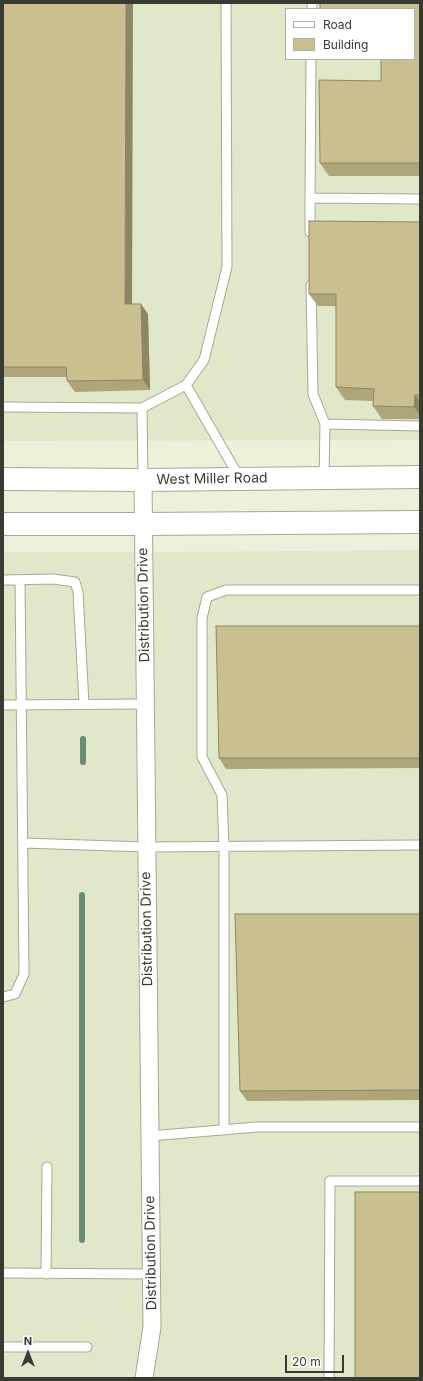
<!DOCTYPE html>
<style>
body{margin:0}
#map{position:relative;width:423px;height:1381px;overflow:hidden;background:#ecf2da;font-family:Inter,sans-serif}
canvas{display:block}
.frame{position:absolute;inset:0;border:4px solid #383b31;pointer-events:none}
.legend{position:absolute;left:285px;top:8px;width:130px;height:52px;box-sizing:border-box;background:#fff;border:1px solid #afb1ad;margin:0;padding:5px 7px;list-style:none;font-size:12px;color:#383b31}
.legend li{display:flex;align-items:center;gap:8px;height:20px}
.legend b{width:20px;border:1px solid #afb1ad}
.north{position:absolute;left:8px;top:1333px;width:40px;height:40px;-webkit-text-stroke:3px #fff;paint-order:stroke;rotate:0deg;font-size:11px;font-weight:700;line-height:16px;text-align:center;color:#383b31}
.north::after{content:'';display:block;margin:auto;width:14px;height:18px;background:#383b31;clip-path:polygon(50% 0,100% 100%,50% 72%,0 100%)}
.scale{position:absolute;left:285px;top:1355px;width:59px;height:18px;box-sizing:border-box;border:2px solid #383b31;border-top:0;padding-left:5px;font-size:12px;line-height:14px;white-space:nowrap;color:#383b31;-webkit-text-stroke:3px #fff;paint-order:stroke}
</style>
<div id="map">
<canvas width="423" height="1381"></canvas>
<div class="frame"></div>
<ul class="legend">
<li><b style="height:5px;background:#fff"></b>Road</li>
<li><b style="height:11px;background:#cac08f"></b>Building</li>
</ul>
<div class="north">N</div>
<div class="scale">20 m</div>
</div>
<script>
const context = document.querySelector('canvas').getContext('2d');
context.lineJoin = 'round';
function paint(path, color) { context.fillStyle = color; context.fill(path, 'evenodd'); }
const toPath = rows => new Path2D(rows.map(r => 'M' + r).join(''));
function stroke(path, color, width, dash) { context.strokeStyle = color; context.lineWidth = width; context.lineCap = dash ? 'butt' : 'round'; context.setLineDash(dash || []); context.stroke(path); }
function write(font, color, halo, rows, align = 'center') {
  context.font = font + ' Inter,sans-serif'; context.lineWidth = 3.5; context.setLineDash([]); context.textBaseline = 'middle'; context.strokeStyle = halo; context.fillStyle = color; for (const [text, x, y, turn = 0] of rows) {
    context.save(); context.translate(x, y); context.rotate((+turn || 0) * Math.PI / 180); context.textAlign = isNaN(turn) ? turn : align; if (halo) context.strokeText(text, 0, 0); context.fillText(text, 0, 0); context.restore();
  }
}
const built = toPath([
 [3,3,420,3,420,440,3,441],
 [286,9,414,9,414,59,286,59],
 [420,550,420,1378,3,1378,3,552,174,552]
]);
const stream = toPath([
 [83,762,83,739],
 [82,895,82,1240]
]);
const service = toPath([
 [312,9,312,3],
 [310,198,311,59],
 [310,232,310,198,420,199],
 [311,285,313,394,325,424,324,478],
 [186,385,239,477],
 [3,407,142,408],
 [325,424,420,426],
 [143,480,142,408,186,385,204,360,227,267,226,3],
 [3,580,53,579,75,582,78,592,84,704],
 [3,705,145,704],
 [23,843,146,847,420,845],
 [3,997,15,994,24,974,20,580],
 [224,1130,224,846,222,795,202,757,202,618,207,597,226,590,420,590],
 [150,1136,257,1127,420,1127],
 [3,1273,151,1274],
 [46,1274,47,1167],
 [3,1347,87,1347],
 [329,1378,330,1181,420,1181]
]);
const minor = toPath([
 [143,480,152,1327,144,1378]
]);
const secondary = toPath([
 [3,479,143,480,420,477],
 [3,524,143,524,420,522]
]);
const wall = toPath([
 [3,3,132,304,148,314,150,390,75,392,67,381,67,377,3,377],
 [420,3,420,176,329,176,320,163,381,81],
 [420,222,420,419,382,419,373,406,373,401,345,400,336,387,336,306,318,306,309,294],
 [420,626,420,768,226,769,219,758],
 [420,914,420,1100,247,1101,240,1091]
]);
const shadedWall = toPath([
 [126,3,133,3,132,314,125,304],
 [141,304,148,314,150,390,143,380],
 [415,395,420,402,420,415,414,407]
]);
const building = toPath([
 [3,3,126,3,125,304,141,304,143,380,67,381,66,367,3,367,3,3],
 [320,3,420,3,420,163,320,163,319,80,381,81,381,59,414,59,414,9,320,9,320,3],
 [309,221,420,222,420,395,415,395,414,407,373,406,374,389,336,387,336,294,309,294,309,221],
 [216,626,420,626,420,758,219,758,216,626],
 [235,914,420,914,420,1090,240,1091,235,914],
 [355,1192,420,1192,420,1378,355,1378,355,1192]
]);
const streetNames = [
 ["West Miller Road",212,479,-1],
 ["Distribution Drive",144,605,-91],
 ["Distribution Drive",147,929,-91],
 ["Distribution Drive",151,1253,-91]
];
paint(built, '#e1e7c9');
stroke(stream, '#6a8c74', 6);
stroke(service, '#a5aa94', 11);
stroke(minor, '#a5aa94', 19);
stroke(secondary, '#a5aa94', 24);
stroke(service, '#fff', 9);
stroke(minor, '#fff', 17);
stroke(secondary, '#fff', 22);
paint(wall, '#aea57b');
paint(shadedWall, '#8d8664');
paint(building, '#cac08f');
stroke(building, '#8d8664', 1);
write('14px', '#383b31', '#fff', streetNames);
</script>
